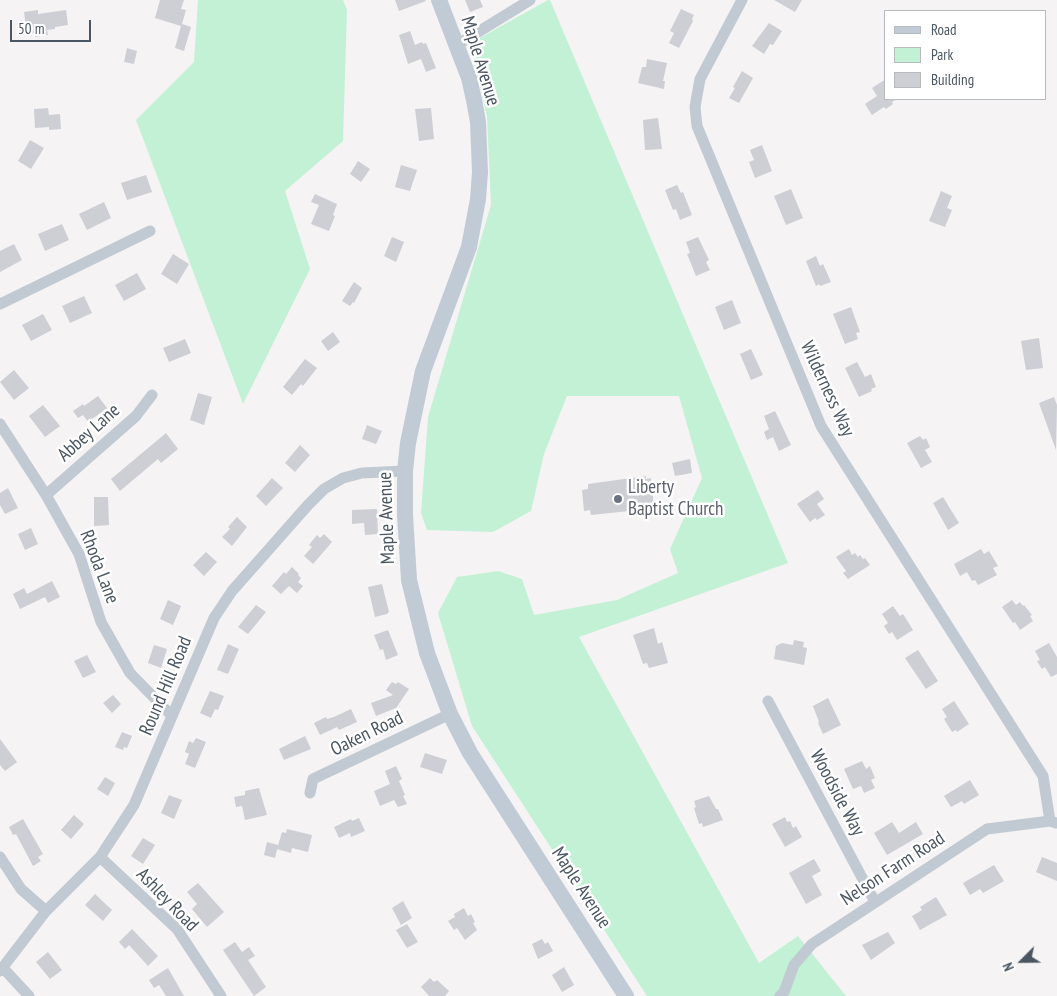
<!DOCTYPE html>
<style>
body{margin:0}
#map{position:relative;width:1057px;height:996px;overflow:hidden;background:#f5f3f3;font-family:"PT Sans Narrow",sans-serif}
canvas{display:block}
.legend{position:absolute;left:884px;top:10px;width:162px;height:90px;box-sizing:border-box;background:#fff;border:1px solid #b7bbc0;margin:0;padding:6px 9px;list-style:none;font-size:15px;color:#4a5661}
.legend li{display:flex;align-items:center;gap:10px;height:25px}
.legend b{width:25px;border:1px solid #b7bbc0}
.north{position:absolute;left:997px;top:936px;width:50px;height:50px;-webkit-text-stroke:4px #fff;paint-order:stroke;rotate:247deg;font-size:14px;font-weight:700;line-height:20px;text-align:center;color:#4a5661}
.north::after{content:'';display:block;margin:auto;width:18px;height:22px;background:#4a5661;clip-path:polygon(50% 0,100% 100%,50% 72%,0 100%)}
.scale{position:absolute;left:10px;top:20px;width:81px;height:22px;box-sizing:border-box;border:2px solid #4a5661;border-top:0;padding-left:6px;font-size:15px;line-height:18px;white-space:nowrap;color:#4a5661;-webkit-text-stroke:4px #fff;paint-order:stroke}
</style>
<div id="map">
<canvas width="1057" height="996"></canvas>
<ul class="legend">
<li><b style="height:6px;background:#c1cbd6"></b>Road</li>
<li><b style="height:14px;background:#c3f1d5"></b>Park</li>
<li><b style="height:14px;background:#cdcfd5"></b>Building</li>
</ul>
<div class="north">N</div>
<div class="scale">50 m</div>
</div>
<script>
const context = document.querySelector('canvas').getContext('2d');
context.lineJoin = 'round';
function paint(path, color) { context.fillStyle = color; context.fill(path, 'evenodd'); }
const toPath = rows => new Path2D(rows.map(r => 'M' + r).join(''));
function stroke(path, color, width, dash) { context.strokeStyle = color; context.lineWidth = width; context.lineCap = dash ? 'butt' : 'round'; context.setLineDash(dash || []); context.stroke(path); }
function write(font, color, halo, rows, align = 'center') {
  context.font = font + ' "PT Sans Narrow",sans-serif'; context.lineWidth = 5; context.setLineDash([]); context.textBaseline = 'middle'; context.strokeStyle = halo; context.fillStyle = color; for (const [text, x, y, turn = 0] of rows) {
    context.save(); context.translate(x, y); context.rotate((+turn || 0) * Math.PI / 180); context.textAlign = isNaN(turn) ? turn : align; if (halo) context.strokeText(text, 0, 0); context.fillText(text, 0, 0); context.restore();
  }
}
const green = toPath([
 [198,0,343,0,347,10,343,141,285,191,310,269,243,404,136,120,194,62],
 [548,0,550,0,788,563,579,637,759,963,798,936,846,996,647,996,472,726,438,613,457,577,498,571,522,579,534,615,617,600,678,573,670,549,702,478,679,396,567,396,544,454,531,511,493,532,427,530,421,513,428,417,491,205,487,116,469,44]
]);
const building = toPath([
 [160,0,184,0,181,9,186,10,182,24,191,27,184,51,175,48,181,26,155,18],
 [395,0,425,0,426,1,399,11],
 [465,0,480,0,483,7,470,12],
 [774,0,802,0,795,12],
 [681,9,694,15,692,19,693,21,679,48,669,43,674,33,670,31],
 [38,10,38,14,66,10,68,25,55,27,55,29,47,30,48,35,35,37,34,33,27,34,24,12],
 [769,23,782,31,773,45,770,44,764,54,752,46],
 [410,31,415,45,422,42,423,44,426,43,436,68,426,72,421,59,408,64,399,35],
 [127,48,137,51,134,64,124,62],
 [647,59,667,63,663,81,665,81,664,89,638,83,642,67,646,67],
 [742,71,753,78,739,103,729,98,735,88,733,87],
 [886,79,886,99,897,99,892,102,893,104,886,109,884,107,872,115,865,104,877,96,872,88],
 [48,108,49,115,60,114,61,129,49,130,49,127,35,128,34,109],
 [431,108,434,139,419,141,415,109],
 [658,118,662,149,645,150,643,120],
 [30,140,44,148,31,169,18,161],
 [762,145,772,171,755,178,749,162,754,160,750,150],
 [358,161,370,169,361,182,350,174],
 [401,165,417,170,410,191,395,187],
 [146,175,152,192,127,200,121,183],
 [677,185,681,193,683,192,692,215,680,220,676,209,673,210,665,190],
 [791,189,803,218,786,225,774,196],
 [941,191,952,196,947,208,952,210,945,227,929,221],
 [315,194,337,204,333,215,335,216,329,231,311,224,319,205,311,202],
 [104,202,111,218,87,230,79,214],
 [62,224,69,240,45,251,38,234],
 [392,237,404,242,396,262,384,256],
 [698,237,709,260,706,262,710,270,696,276,687,254,690,253,686,242],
 [14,244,22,260,0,272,0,251],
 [173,254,189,264,177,284,161,274],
 [816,256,820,266,823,264,831,282,820,286,819,284,816,286,806,261],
 [137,273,146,289,124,301,115,285],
 [354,282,362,288,354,303,353,302,350,306,342,301],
 [84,296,92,313,70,323,62,306],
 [732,300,741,323,724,330,715,307],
 [851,307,860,332,856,333,858,339,845,344,833,314],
 [43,314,52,330,31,341,22,325],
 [333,332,340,342,328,351,321,341],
 [1039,338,1043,368,1026,370,1021,341],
 [185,339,191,353,169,362,163,348],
 [751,349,763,375,751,380,740,354],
 [305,359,317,368,303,386,301,384,292,395,283,387],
 [857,362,865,377,871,374,876,387,871,389,872,391,859,397,845,368],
 [14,370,29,388,14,400,0,382],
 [198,393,212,397,204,425,190,420],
 [98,396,107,408,88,422,83,415,78,418,73,411,83,404,84,406],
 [1054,397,1057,405,1056,450,1039,403],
 [43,405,60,426,45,437,29,416],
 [775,411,791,445,779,451,773,437,767,440,764,432,769,429,764,416],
 [367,425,382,431,376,444,362,439],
 [166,433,178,449,161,463,158,459,120,491,111,479],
 [920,436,923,440,926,438,930,447,925,450,932,462,921,468,907,443],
 [300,445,310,455,295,472,285,463],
 [690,459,692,473,675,476,672,463],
 [646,476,646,479,651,478,654,508,645,509,645,512,629,514,629,511,591,515,590,510,584,511,582,490,588,489,588,484],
 [272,478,283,488,266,506,256,496],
 [8,488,18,508,5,514,0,505,0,493],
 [818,490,824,499,817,504,825,515,817,520,815,518,810,522,797,504],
 [94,497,108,497,109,525,94,526],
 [943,497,959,523,948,530,933,503],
 [377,509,378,534,365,535,364,523,352,524,352,510],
 [237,517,247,527,232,546,222,537,230,529,228,527],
 [31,528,38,544,25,550,18,534],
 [324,534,332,542,313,564,304,556,312,547,309,545,317,535,320,538],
 [849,549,852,555,855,553,858,557,860,555,863,559,865,558,870,565,848,579,843,573,846,571,836,557],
 [981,549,984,554,989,551,998,566,993,568,997,575,978,585,975,580,972,581,967,572,960,576,954,564],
 [206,552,217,562,204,576,193,565],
 [292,567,299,574,298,575,301,578,298,582,303,586,297,593,289,586,281,594,272,586,284,572,286,574],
 [52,581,60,597,48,603,45,597,20,609,13,594,24,588,27,594],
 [382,584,389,612,387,614,375,617,368,587],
 [168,600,181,606,173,625,160,619],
 [1012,600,1016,605,1020,602,1023,606,1024,605,1032,615,1030,616,1033,621,1020,630,1015,622,1013,623,1002,607],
 [256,605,266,612,248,634,238,627],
 [893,606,900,616,903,614,913,630,897,640,892,632,889,634,884,626,888,623,882,614],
 [654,628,658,644,662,642,668,663,649,668,647,663,643,664,633,635],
 [388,630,398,655,386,660,383,649,380,650,374,635],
 [794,640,804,642,803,647,807,648,804,665,774,659,776,646,782,643,793,645],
 [1049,643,1057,657,1057,674,1051,677,1045,667,1042,669,1037,661,1040,660,1035,651],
 [228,644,239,649,228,674,217,670],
 [154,645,167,649,161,668,148,663],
 [918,650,938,681,926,689,905,658],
 [87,655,96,672,83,678,74,661],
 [392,682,396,684,398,682,409,689,396,708,376,716,371,703,393,695,386,690],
 [210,691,224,696,218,710,215,709,211,718,200,713],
 [113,695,121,704,112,713,103,703],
 [828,698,841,725,823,734,818,723,819,722,813,706],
 [954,701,969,724,957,732,956,730,952,732,944,719,947,717,942,709],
 [351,709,357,722,339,730,337,727,320,735,314,723,326,717,327,719,334,717],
 [122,732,132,736,127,748,124,747,123,750,115,747],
 [305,736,311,749,284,760,279,749],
 [196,738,206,742,195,768,185,764,189,754,185,752,189,741,193,743],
 [0,739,17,762,5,771,0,765],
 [425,753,447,760,442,774,420,767],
 [862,761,866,769,870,766,875,778,871,780,875,788,864,793,861,786,853,789,844,769],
 [396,766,402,779,399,781,405,795,403,796,407,804,398,807,394,800,380,806,374,791,390,784,385,771],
 [105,777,115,783,108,796,97,789],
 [970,780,979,795,964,804,962,801,951,807,944,796],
 [259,788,267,815,245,820,242,806,236,807,234,797,245,795,245,791],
 [169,795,182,800,174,819,161,813],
 [709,796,716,809,718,809,723,820,703,827,702,823,699,824,694,808,696,807,694,801],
 [74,815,84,824,71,839,61,830],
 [785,817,787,822,790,821,793,828,796,826,802,837,785,847,772,824],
 [359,818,365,831,351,837,350,833,339,838,334,827,351,819,352,821],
 [23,819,43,854,38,857,41,861,33,866,16,834,13,835,9,827],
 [892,822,899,833,916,822,923,834,887,855,874,833],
 [287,829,312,835,308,852,292,848,291,853,277,849,282,832,286,833],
 [143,838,155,845,143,864,131,856],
 [267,842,278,845,275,858,264,855],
 [1042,857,1057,863,1057,881,1036,872],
 [814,859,821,871,812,876,822,895,806,904,789,873],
 [994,865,1004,881,983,893,980,889,970,895,963,883],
 [198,883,224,912,207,927,192,909,197,904,187,892],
 [95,894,112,910,103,921,85,905],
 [936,897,947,915,920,930,912,916,922,910,920,907],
 [403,901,412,918,401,925,392,908],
 [464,908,468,916,471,914,475,922,473,923,477,930,465,940,457,928,454,930,448,921,455,917,454,914],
 [407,924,418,942,407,948,396,930],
 [132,929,158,956,148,966,129,945,125,949,119,942],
 [888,932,895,943,871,960,862,945],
 [542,939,545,944,548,942,553,951,538,959,532,944],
 [235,942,242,952,249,947,255,956,248,960,266,987,254,996,223,950],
 [48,952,62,970,50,979,36,962],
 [564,967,574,985,562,992,552,975],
 [168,968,184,996,166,996,159,985,154,988,149,980],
 [430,978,434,982,437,980,449,991,445,996,429,996,421,987]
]);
const minor = toPath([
 [742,0,700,79,695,107,697,126,821,426,1043,776,1050,821],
 [457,45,530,0],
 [0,304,150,231],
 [0,424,46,495,79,554,101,622,130,673,172,716],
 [46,495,136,416,152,395],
 [768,701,875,902],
 [310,793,313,779,450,714],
 [0,857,21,889,46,911],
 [100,857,177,929,221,996],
 [3,968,29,996],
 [0,971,46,911,100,857,134,805,214,618,232,591,308,505,324,489,343,478,362,473,405,471],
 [780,996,784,992,794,965,812,944,987,829,1050,821,1056,823]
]);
const secondary = toPath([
 [439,0,469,78,474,100,478,122,480,172,478,199,469,247,423,371,408,443,405,471,405,515,409,580,427,653,450,714,470,753,626,996]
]);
const markers = [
 [618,499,5,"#6b7280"]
];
const streetNames = [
 ["Maple Avenue",480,61,73],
 ["Wilderness Way",827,389,65],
 ["Abbey Lane",89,433,-42],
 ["Maple Avenue",387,518,-92],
 ["Rhoda Lane",99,567,69],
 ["Round Hill Road",166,686,-67],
 ["Oaken Road",367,734,-26],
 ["Woodside Way",837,793,62],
 ["Nelson Farm Road",893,869,-33],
 ["Maple Avenue",581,888,57],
 ["Ashley Road",167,900,46]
];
const worshipNames = [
 ["Liberty",628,488],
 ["Baptist Church",628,510]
];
paint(green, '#c3f1d5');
paint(building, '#cdcfd5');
stroke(minor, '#c1cad2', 11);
stroke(secondary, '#c1cbd6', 16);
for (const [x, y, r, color] of markers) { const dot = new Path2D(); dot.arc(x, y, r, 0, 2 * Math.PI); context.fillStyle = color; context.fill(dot); stroke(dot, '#fff', 2); }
write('19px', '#4a5661', '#fff', streetNames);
write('19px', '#5b616d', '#fff', worshipNames, 'left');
</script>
